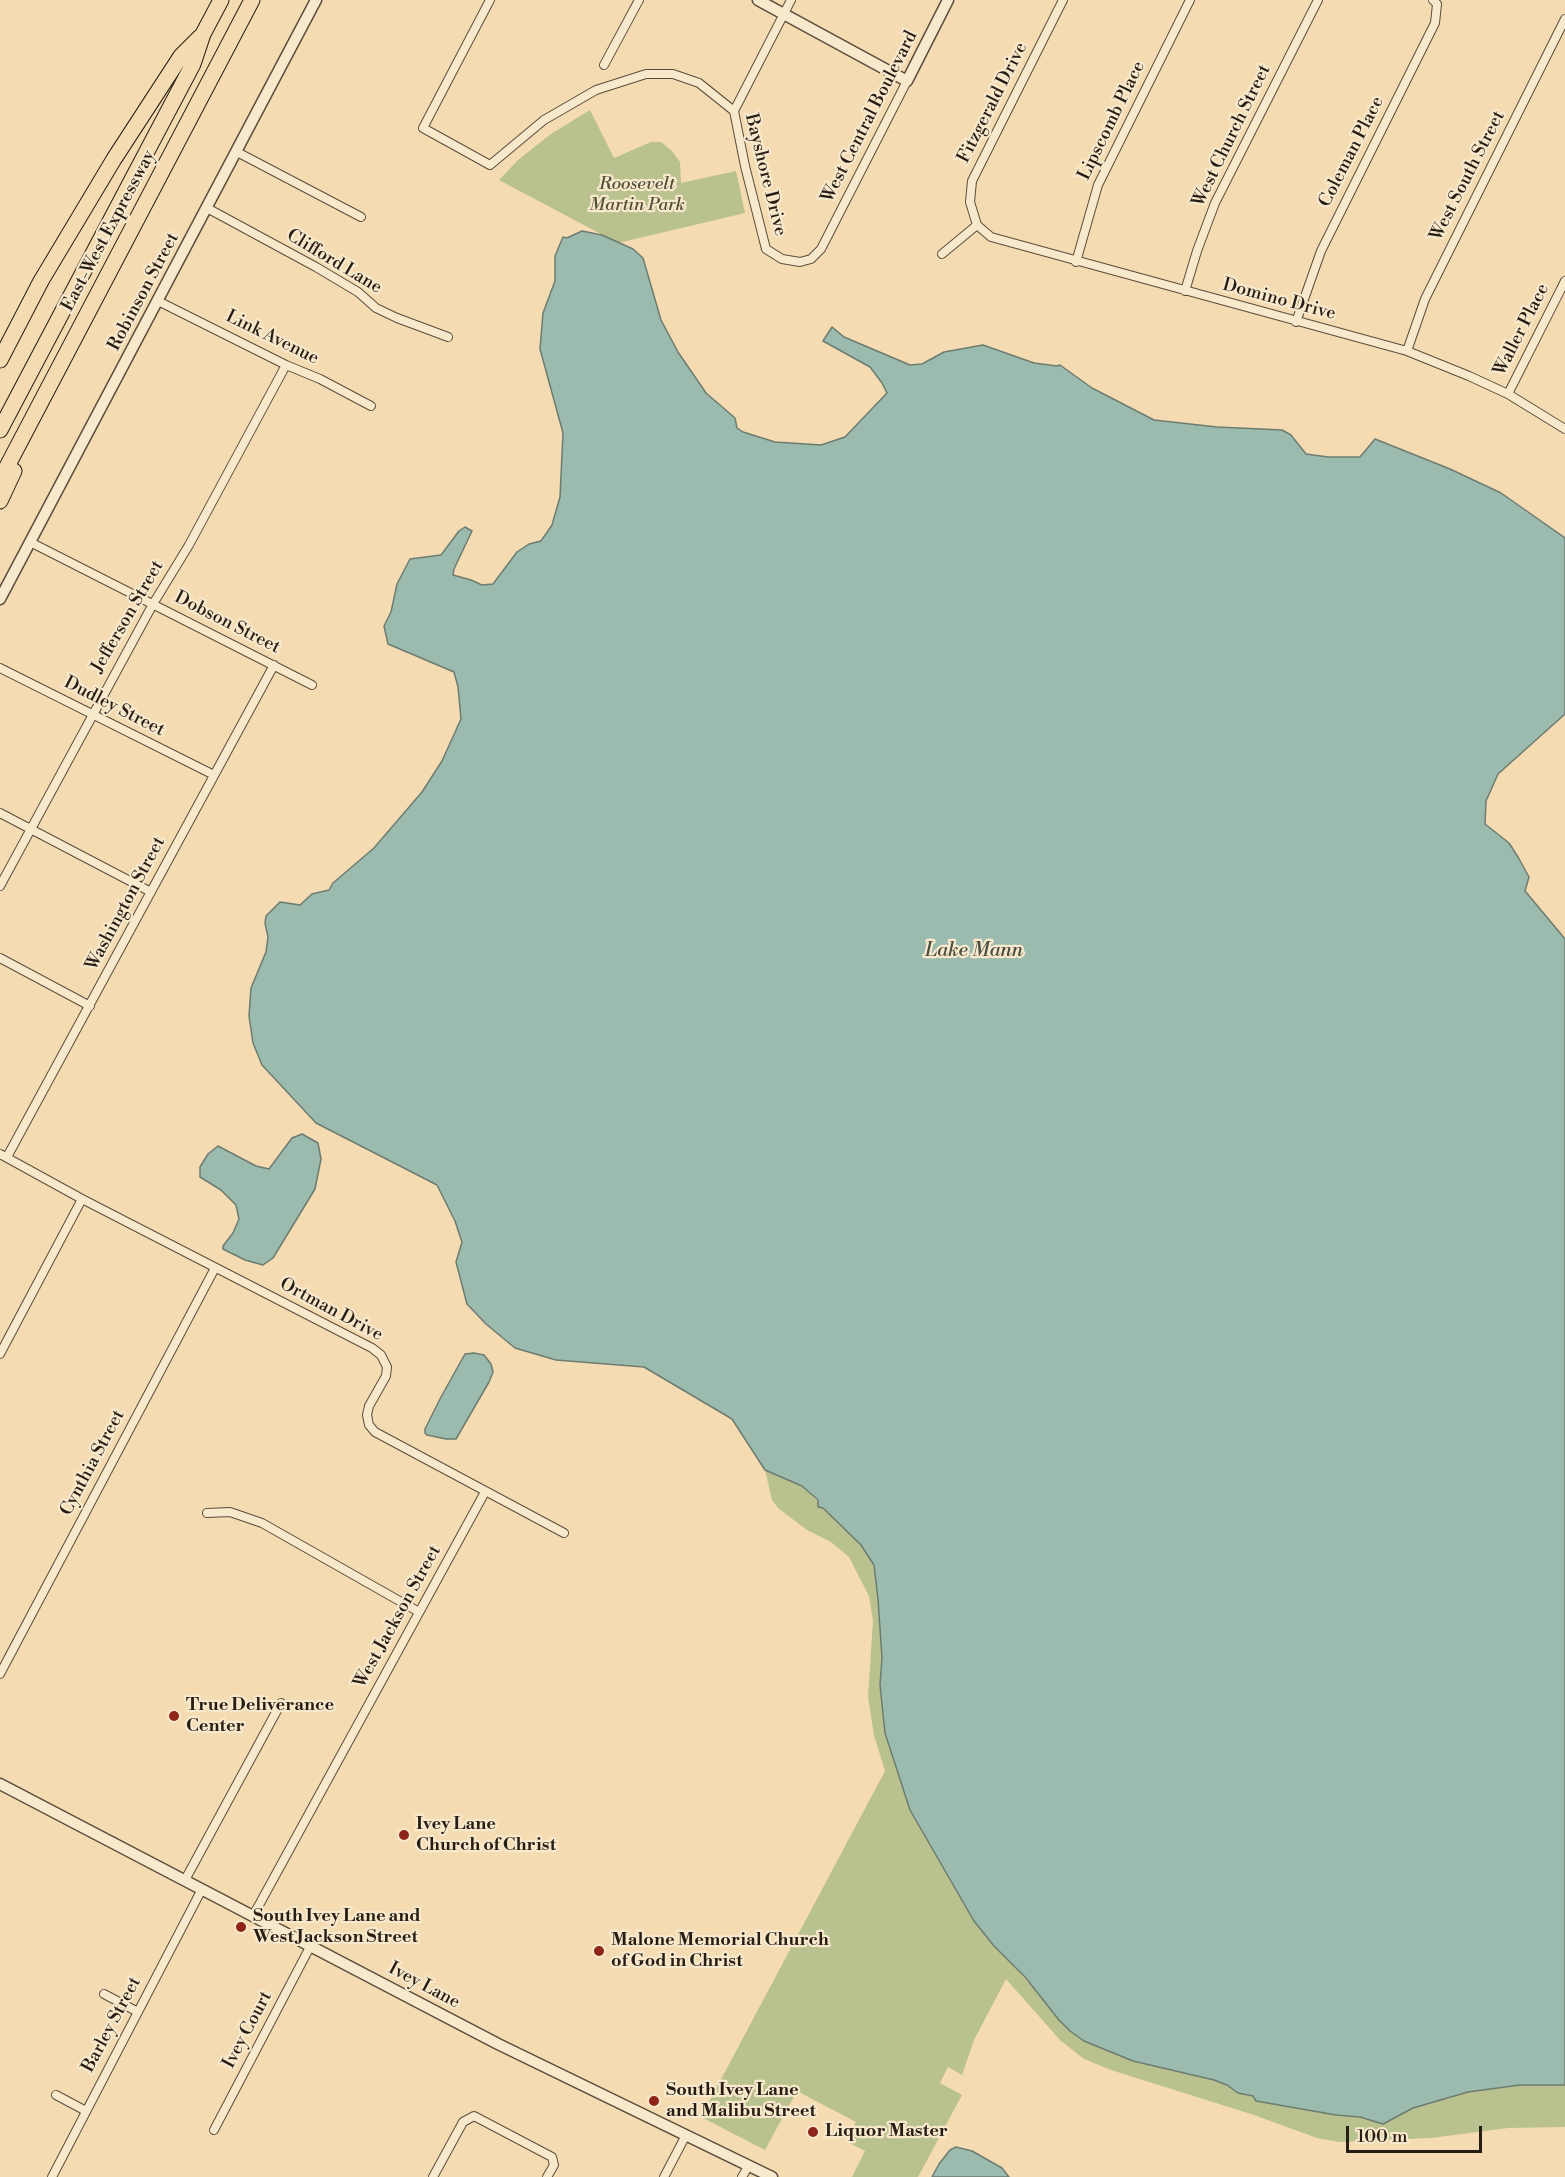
<!DOCTYPE html>
<style>
body{margin:0}
#map{position:relative;width:1565px;height:2177px;overflow:hidden;background:#f4dbb1;font-family:"Libre Bodoni",serif}
canvas{display:block}
.scale{position:absolute;left:1346px;top:2126px;width:136px;height:27px;box-sizing:border-box;border:3px solid #261e14;border-top:0;padding-left:8px;font-size:18px;line-height:21px;white-space:nowrap;color:#261e14;-webkit-text-stroke:4px #f8e8cc;paint-order:stroke}
</style>
<div id="map">
<canvas width="1565" height="2177"></canvas>
<div class="scale">100 m</div>
</div>
<script>
const context = document.querySelector('canvas').getContext('2d');
context.lineJoin = 'round';
function paint(path, color) { context.fillStyle = color; context.fill(path, 'evenodd'); }
const toPath = rows => new Path2D(rows.map(r => 'M' + r).join(''));
function stroke(path, color, width, dash) { context.strokeStyle = color; context.lineWidth = width; context.lineCap = dash ? 'butt' : 'round'; context.setLineDash(dash || []); context.stroke(path); }
function write(font, color, halo, rows, align = 'center') {
  context.font = font + ' "Libre Bodoni",serif'; context.lineWidth = 4.5; context.setLineDash([]); context.textBaseline = 'middle'; context.strokeStyle = halo; context.fillStyle = color; for (const [text, x, y, turn = 0] of rows) {
    context.save(); context.translate(x, y); context.rotate((+turn || 0) * Math.PI / 180); context.textAlign = isNaN(turn) ? turn : align; if (halo) context.strokeText(text, 0, 0); context.fillText(text, 0, 0); context.restore();
  }
}
const green = toPath([
 [590,110,614,158,651,142,661,142,672,151,680,162,681,183,736,171,745,213,618,243,499,180,518,160,551,134],
 [765,1470,802,1486,861,1545,874,1565,881,1627,882,1658,880,1685,885,1733,1011,1963,1070,2031,1133,2061,1214,2080,1227,2085,1238,2093,1336,2115,1360,2117,1383,2124,1413,2108,1468,2092,1520,2085,1565,2085,1565,2127,1508,2128,1431,2138,1339,2142,1317,2138,1254,2115,1111,2070,1084,2059,1060,2040,1006,1979,974,2040,962,2075,948,2067,940,2083,962,2095,918,2177,852,2177,865,2151,846,2141,856,2122,797,2091,765,2150,701,2117,885,1771,874,1735,868,1697,873,1620,869,1596,849,1557,831,1542,807,1530,778,1508,772,1500]
]);
const water = toPath([
 [582,231,602,235,633,249,643,258,661,320,678,352,706,393,735,418,737,428,743,432,775,442,821,445,845,437,887,393,882,383,870,367,823,341,832,327,844,337,910,365,922,364,944,352,983,345,1034,363,1057,366,1060,365,1092,388,1154,420,1217,427,1282,430,1291,435,1306,454,1328,457,1360,457,1375,439,1450,469,1501,493,1565,538,1565,714,1498,774,1486,801,1485,824,1509,843,1518,857,1529,877,1525,891,1565,939,1565,2085,1520,2085,1468,2092,1413,2108,1383,2124,1360,2117,1336,2115,1256,2101,1253,2096,1238,2093,1227,2085,1214,2080,1133,2061,1084,2041,1070,2031,1059,2020,1025,1977,994,1946,974,1921,910,1810,885,1733,880,1685,882,1658,878,1599,874,1565,861,1545,823,1508,818,1507,818,1500,802,1486,765,1470,732,1419,644,1367,556,1360,515,1348,486,1324,467,1304,456,1262,462,1242,455,1221,437,1185,316,1123,262,1065,253,1043,249,1016,251,988,266,952,268,937,265,923,266,916,280,902,300,905,312,894,329,890,333,883,374,848,422,792,442,761,461,719,458,687,454,672,388,644,384,626,391,612,397,584,410,559,441,555,459,531,465,527,472,531,454,569,453,575,471,580,482,585,493,584,517,552,529,544,541,541,552,525,560,497,563,433,540,349,543,313,555,281,555,256,563,237,567,238,582,231],
 [302,1134,318,1143,321,1159,315,1189,273,1258,263,1265,245,1260,223,1249,223,1246,233,1233,239,1219,236,1205,221,1190,200,1177,200,1167,208,1154,218,1146,256,1166,269,1169,292,1138,302,1134],
 [474,1353,484,1355,491,1364,493,1372,489,1382,456,1439,446,1439,427,1435,425,1433,425,1429,441,1397,465,1354,474,1353],
 [956,2147,972,2151,1002,2168,1009,2177,932,2177,939,2164,950,2150,956,2147]
]);
const minor = toPath([
 [490,0,423,128,490,165,544,120,596,90,646,74,673,74,699,83,734,111,745,166,766,249,782,259,800,262,811,259,821,249,907,81],
 [604,65,639,0],
 [734,111,791,0],
 [237,152,361,217],
 [207,208,316,267,358,292,376,308,397,318,448,337],
 [977,225,991,237,1407,351,1469,376,1508,394,1565,429],
 [977,225,970,202,972,181,1063,0],
 [942,254,977,225],
 [1076,262,1098,185,1190,0],
 [1185,291,1197,251,1215,203,1318,0],
 [158,301,286,365,320,379,371,406],
 [1296,322,1321,251,1435,23,1437,4,1433,0],
 [1407,351,1425,299,1565,19],
 [1508,394,1565,281],
 [30,542,312,685],
 [0,668,214,775],
 [0,813,151,892],
 [0,886,153,604,189,545,286,365],
 [0,958,90,1006],
 [0,1154,82,1199,372,1348,381,1355,387,1367,386,1376,369,1406,367,1415,369,1425,375,1432,564,1533],
 [7,1157,274,665],
 [0,1354,82,1199],
 [207,1513,230,1512,262,1523,419,1612],
 [0,1674,215,1268],
 [185,1880,281,1703],
 [253,1916,485,1492],
 [104,1994,138,2012],
 [56,2095,86,2111],
 [214,2130,311,1945],
 [52,2177,202,1889],
 [433,2177,463,2122,474,2116,552,2157,554,2165,547,2177],
 [664,2177,686,2135],
 [742,2177,749,2165]
]);
const tertiary = toPath([
 [758,0,907,81,948,0],
 [0,599,316,0],
 [0,1784,498,2044,772,2177]
]);
const motorway = toPath([
 [0,360,41,281,114,159,181,56,200,37],
 [0,430,193,64,203,34,221,0],
 [0,480,252,0],
 [0,501,14,471]
]);
const markers = [
 [174,1716,6,"#8f2418"],
 [404,1835,6,"#8f2418"],
 [241,1927,6,"#8f2418"],
 [599,1951,6,"#8f2418"],
 [654,2101,6,"#8f2418"],
 [813,2132,6,"#8f2418"]
];
const streetNames = [
 ["Fitzgerald Drive",993,103,-63],
 ["West Central Boulevard",870,117,-63],
 ["Lipscomb Place",1112,121,-64],
 ["West Church Street",1232,136,-64],
 ["Coleman Place",1352,152,-63],
 ["Bayshore Drive",765,175,76],
 ["West South Street",1468,176,-63],
 ["East-West Expressway",109,231,-62],
 ["Clifford Lane",334,262,31],
 ["Robinson Street",144,292,-62],
 ["Domino Drive",1279,300,15],
 ["Waller Place",1522,330,-63],
 ["Link Avenue",272,338,26],
 ["Jefferson Street",128,617,-60],
 ["Dobson Street",227,623,27],
 ["Dudley Street",114,707,27],
 ["Washington Street",126,904,-62],
 ["Ortman Drive",331,1310,28],
 ["Cynthia Street",93,1463,-62],
 ["West Jackson Street",398,1617,-61],
 ["Ivey Lane",424,1986,28],
 ["Barley Street",112,2025,-62],
 ["Ivey Court",248,2030,-62]
];
const parkNames = [
 ["Roosevelt",637,185],
 ["Martin Park",637,206]
];
const poiNames = [
 ["True Deliverance",186,1706],
 ["Center",186,1727],
 ["Ivey Lane",416,1825],
 ["Church of Christ",416,1846],
 ["South Ivey Lane and",253,1917],
 ["West Jackson Street",253,1938],
 ["Malone Memorial Church",611,1941],
 ["of God in Christ",611,1962],
 ["South Ivey Lane",666,2091],
 ["and Malibu Street",666,2112],
 ["Liquor Master",825,2132]
];
const waterNames = [
 ["Lake Mann",974,951]
];
paint(green, '#b9c18e');
paint(water, '#9cbbaf');
stroke(water, '#6d7c71', 1.5);
stroke(minor, '#5a4d3b', 10);
stroke(tertiary, '#5a4d3b', 13);
stroke(motorway, '#261e14', 17);
stroke(minor, '#f8e8cc', 8);
stroke(tertiary, '#f8e8cc', 10);
stroke(motorway, '#f4dbb1', 15);
for (const [x, y, r, color] of markers) { const dot = new Path2D(); dot.arc(x, y, r, 0, 2 * Math.PI); context.fillStyle = color; context.fill(dot); stroke(dot, '#f8e8cc', 2); }
write('18px', '#261e14', '#f8e8cc', streetNames);
write('italic 18px', '#524f39', '#f8e8cc', parkNames);
write('bold 18px', '#261e14', '#f8e8cc', poiNames, 'left');
write('italic 20px', '#494d42', '#f8e8cc', waterNames);
</script>
